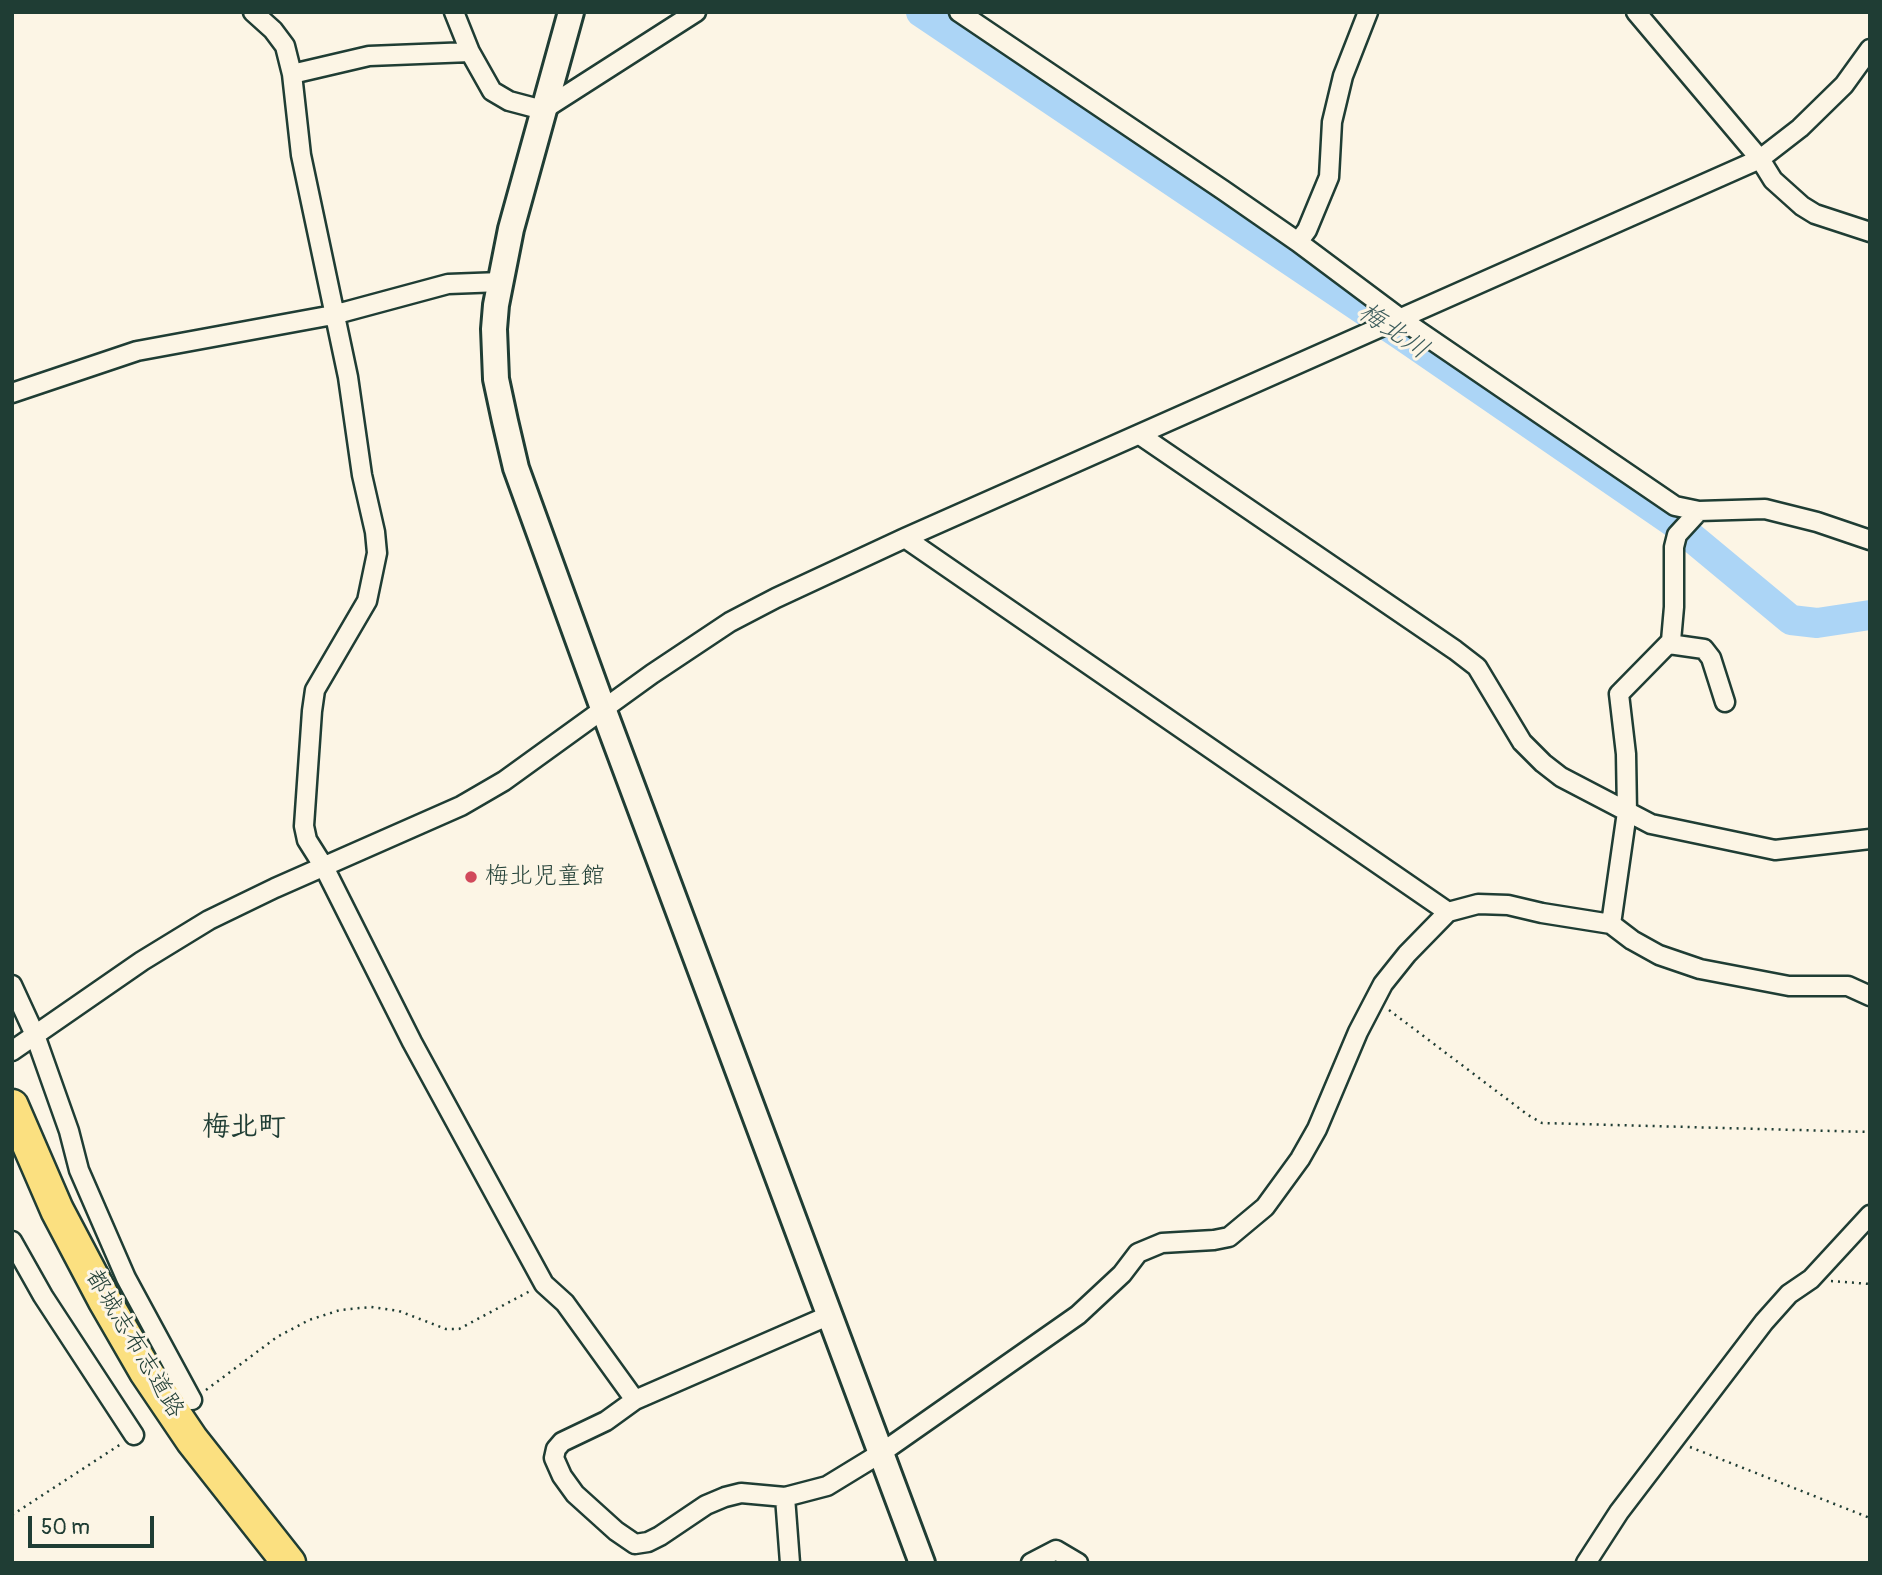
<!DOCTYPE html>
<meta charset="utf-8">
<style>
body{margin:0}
#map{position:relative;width:1882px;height:1575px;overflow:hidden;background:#fcf5e5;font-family:Pangolin,sans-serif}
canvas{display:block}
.frame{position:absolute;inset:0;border:14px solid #1f3d34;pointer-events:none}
.scale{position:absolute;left:28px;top:1516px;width:126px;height:32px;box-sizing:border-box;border:4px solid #1f3d34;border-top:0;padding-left:9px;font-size:21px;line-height:24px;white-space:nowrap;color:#1f3d34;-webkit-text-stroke:5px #fcf5e5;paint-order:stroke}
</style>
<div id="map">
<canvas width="1882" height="1575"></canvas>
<div class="frame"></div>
<div class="scale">50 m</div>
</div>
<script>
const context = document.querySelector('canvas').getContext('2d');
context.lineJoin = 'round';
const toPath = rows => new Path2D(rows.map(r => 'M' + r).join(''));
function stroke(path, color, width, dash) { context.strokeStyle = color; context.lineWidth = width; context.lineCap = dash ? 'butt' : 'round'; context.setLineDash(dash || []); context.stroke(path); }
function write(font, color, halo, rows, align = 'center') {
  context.font = font + ' Pangolin,"Klee One",sans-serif'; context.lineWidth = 6; context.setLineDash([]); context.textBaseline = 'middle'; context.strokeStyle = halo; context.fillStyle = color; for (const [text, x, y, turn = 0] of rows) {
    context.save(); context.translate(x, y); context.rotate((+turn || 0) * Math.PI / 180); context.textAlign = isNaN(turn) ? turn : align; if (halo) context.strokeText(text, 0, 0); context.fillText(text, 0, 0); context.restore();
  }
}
const river = toPath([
 [921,12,1404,337,1673,522,1791,620,1817,623,1870,615]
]);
const path = toPath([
 [1389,1010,1528,1115,1542,1123,1870,1132],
 [1831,1281,1870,1284],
 [206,1390,277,1337,309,1320,340,1310,371,1307,399,1311,446,1329,459,1329,530,1291],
 [1690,1447,1870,1518],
 [12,1515,121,1444]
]);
const street = toPath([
 [253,12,273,30,285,46,292,74,369,56,470,52,492,91,509,101,543,110,696,12],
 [454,12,470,52],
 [959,12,1223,190,1298,242,1401,319,1675,506,1699,511,1765,509,1817,522,1870,540],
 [1636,12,1760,159,1773,180,1802,206,1815,214,1870,232],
 [292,74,301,155,348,377,362,475,375,532,377,553,367,601,315,690,312,711,304,826,307,840,324,867,412,1042,544,1284,565,1303,635,1400,830,1315],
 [1298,242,1307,230,1329,177,1332,122,1343,76,1368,12],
 [12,393,137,351,333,315,448,284,501,282],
 [1140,435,1455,650,1477,667,1522,742,1543,763,1561,777,1651,824,1775,850,1870,839],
 [905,538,1448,912],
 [1669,644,1704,649,1711,658,1725,702],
 [1611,924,1627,812,1626,754,1619,694,1671,641,1674,607,1674,547,1677,535,1699,511],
 [12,985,35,1035,69,1131,79,1170,126,1278,192,1400],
 [12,1051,142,961,209,920,275,888,461,806,504,781,652,674,730,622,776,598,905,538,1760,159,1800,128,1844,85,1870,49],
 [12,1241,43,1296,134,1435],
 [635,1400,606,1421,562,1442,556,1449,554,1458,562,1476,575,1494,616,1531,635,1544,648,1542,660,1536,706,1505,725,1497,741,1493,785,1497,827,1486,881,1453,1078,1315,1122,1274,1138,1253,1162,1243,1214,1240,1229,1237,1265,1207,1300,1159,1317,1129,1358,1032,1383,984,1407,954,1448,912,1478,904,1508,905,1542,913,1611,924,1632,940,1659,955,1700,969,1789,986,1848,986,1870,996],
 [785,1497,790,1563],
 [1031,1563,1056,1550,1078,1563],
 [1586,1563,1619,1512,1764,1322,1789,1294,1811,1279,1870,1215]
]);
const secondary = toPath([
 [571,12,511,229,496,305,494,329,496,379,505,421,516,468,604,711,922,1563]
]);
const highway = toPath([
 [12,1106,57,1210,105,1301,146,1372,192,1440,289,1563]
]);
const markers = [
 [471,877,7,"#d1495b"]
];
const poiNames = [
 ["梅北児童館",485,877]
];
const streetNames = [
 ["都城志布志道路",134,1344,59]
];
const waterNames = [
 ["梅北川",1393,332,34]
];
const quarterNames = [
 ["梅北町",244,1128]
];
stroke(river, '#acd5f6', 30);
stroke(street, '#1f3d34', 23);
stroke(secondary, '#1f3d34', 30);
stroke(highway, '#1f3d34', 37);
stroke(path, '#1f3d34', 2.5, [2, 5]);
stroke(street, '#fcf5e5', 18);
stroke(secondary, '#fcf5e5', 24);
stroke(highway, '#fbe080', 32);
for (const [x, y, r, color] of markers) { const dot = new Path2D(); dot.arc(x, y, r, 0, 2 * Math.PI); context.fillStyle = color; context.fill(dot); stroke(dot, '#fcf5e5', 2.5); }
write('24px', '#1f3d34', '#fcf5e5', poiNames, 'left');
write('24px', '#1f3d34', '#fcf5e5', streetNames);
write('italic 26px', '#3b5b5b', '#fcf5e5', waterNames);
write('bold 28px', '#1f3d34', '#fcf5e5', quarterNames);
</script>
